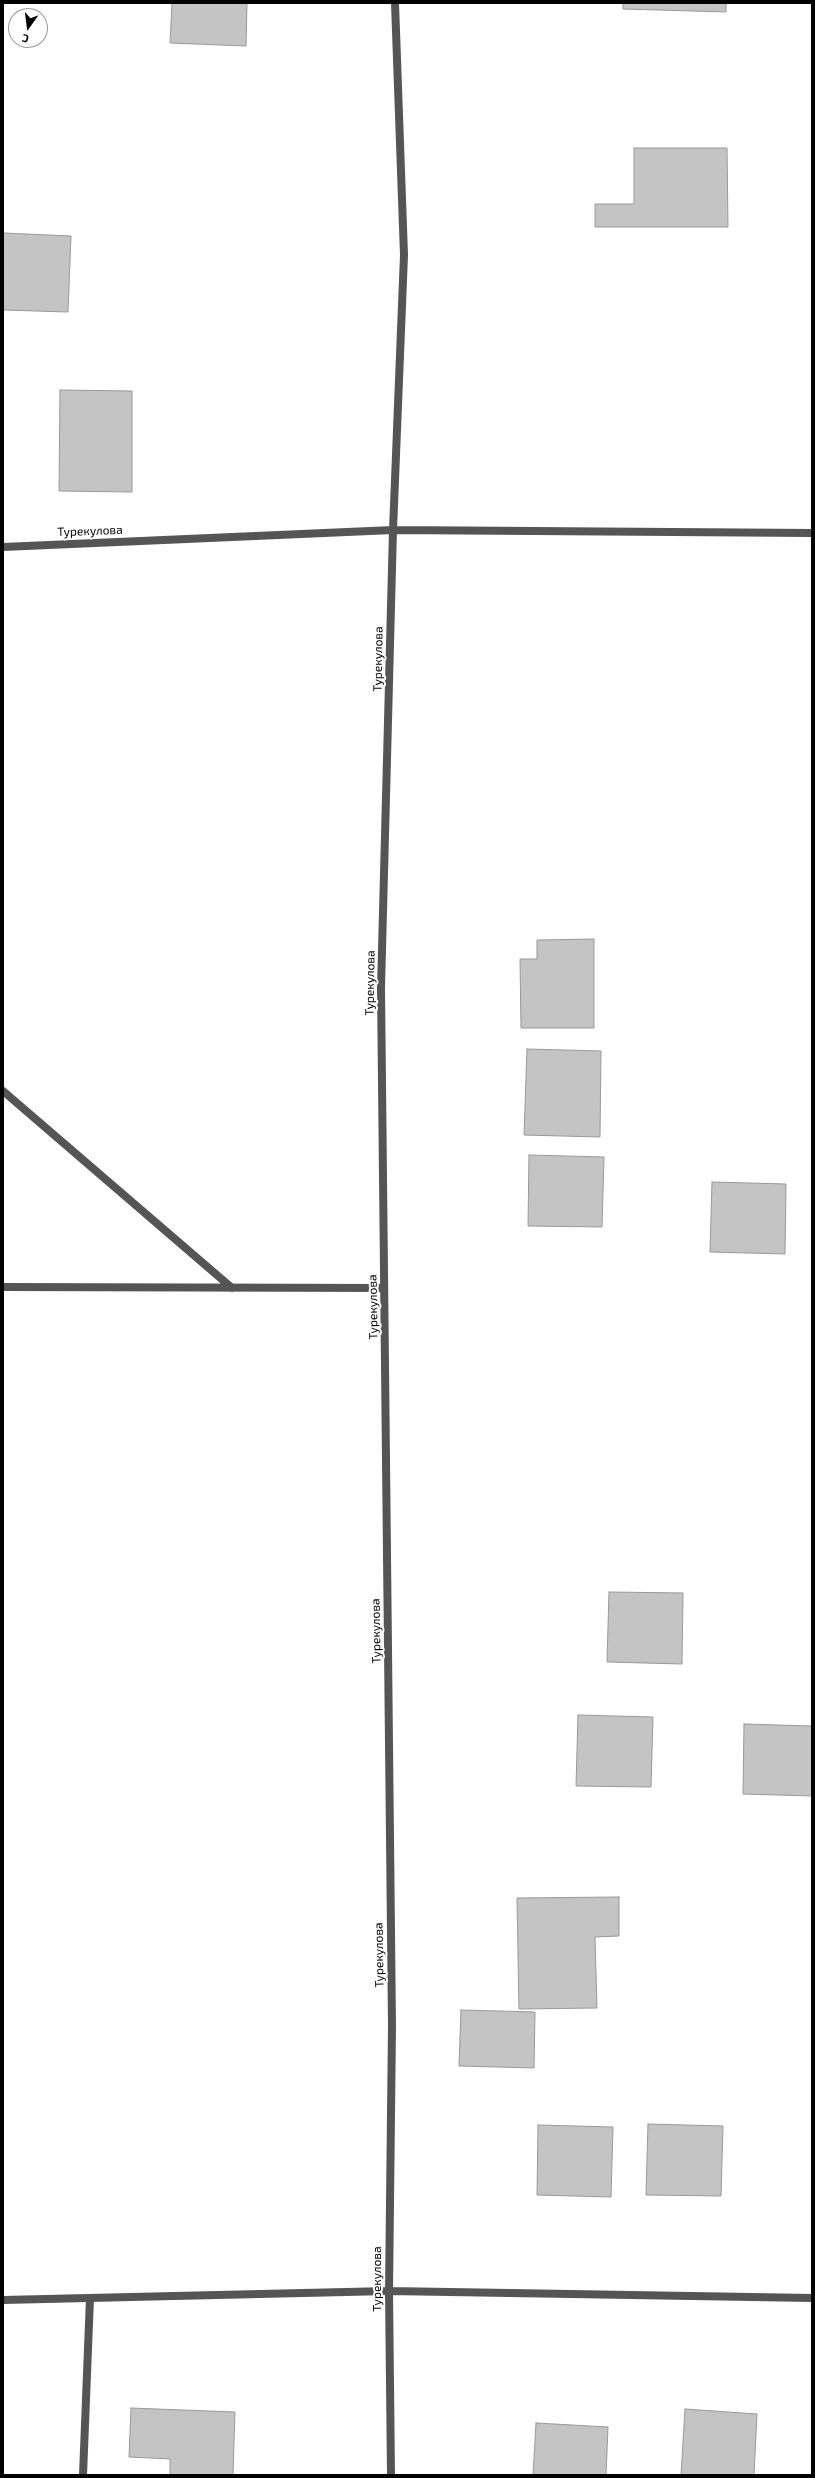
<!DOCTYPE html>
<meta charset="utf-8">
<style>
body{margin:0}
#map{position:relative;width:815px;height:2478px;overflow:hidden;background:#fff;font-family:"Exo 2",sans-serif}
canvas{display:block}
.frame{position:absolute;inset:0;border:4px solid #000;pointer-events:none}
.north{position:absolute;left:8px;top:8px;width:40px;height:40px;box-sizing:border-box;background:#fff;border:1px solid #999;border-radius:50%;rotate:194deg;font-size:11px;font-weight:700;line-height:16px;text-align:center;color:#000}
.north::after{content:'';display:block;margin:auto;width:14px;height:18px;background:#000;clip-path:polygon(50% 0,100% 100%,50% 72%,0 100%)}
</style>
<div id="map">
<canvas width="815" height="2478"></canvas>
<div class="frame"></div>
<div class="north">С</div>
</div>
<script>
const context = document.querySelector('canvas').getContext('2d');
context.lineJoin = 'round';
function paint(path, color) { context.fillStyle = color; context.fill(path, 'evenodd'); }
const toPath = rows => new Path2D(rows.map(r => 'M' + r).join(''));
function stroke(path, color, width, dash) { context.strokeStyle = color; context.lineWidth = width; context.lineCap = dash ? 'butt' : 'round'; context.setLineDash(dash || []); context.stroke(path); }
function write(font, color, halo, rows, align = 'center') {
  context.font = font + ' "Exo 2",sans-serif'; context.lineWidth = 4; context.setLineDash([]); context.textBaseline = 'middle'; context.strokeStyle = halo; context.fillStyle = color; for (const [text, x, y, turn = 0] of rows) {
    context.save(); context.translate(x, y); context.rotate((+turn || 0) * Math.PI / 180); context.textAlign = isNaN(turn) ? turn : align; if (halo) context.strokeText(text, 0, 0); context.fillText(text, 0, 0); context.restore();
  }
}
const building = toPath([
 [172,3,247,3,246,46,170,43,172,3],
 [623,3,726,3,726,12,623,9,623,3],
 [634,148,727,148,728,227,595,227,595,204,634,204,634,148],
 [3,233,71,236,68,312,3,310,3,233],
 [60,390,132,391,132,492,59,491,60,390],
 [594,939,594,1028,521,1028,520,959,537,959,537,940,594,939],
 [527,1049,601,1051,600,1137,524,1135,527,1049],
 [529,1155,604,1157,602,1227,528,1226,529,1155],
 [712,1182,786,1184,785,1254,710,1252,712,1182],
 [609,1592,683,1593,682,1664,607,1662,609,1592],
 [578,1715,653,1717,651,1787,576,1786,578,1715],
 [744,1724,812,1726,812,1796,743,1794,744,1724],
 [619,1897,619,1936,595,1937,597,2008,519,2009,517,1898,619,1897],
 [461,2010,535,2012,534,2068,459,2066,461,2010],
 [648,2124,723,2126,721,2196,646,2195,648,2124],
 [538,2125,613,2127,611,2197,537,2195,538,2125],
 [131,2408,235,2412,233,2475,170,2475,170,2459,129,2457,131,2408],
 [685,2409,757,2414,754,2475,681,2475,685,2409],
 [536,2423,608,2427,606,2475,533,2475,536,2423]
]);
const service = toPath([
 [83,2475,90,2298]
]);
const minor = toPath([
 [395,3,404,255,393,530,812,533],
 [3,547,393,530,381,988,392,2026,389,2291,391,2475],
 [3,1091,232,1288],
 [3,1287,384,1288],
 [3,2300,389,2291,812,2298]
]);
const streetNames = [
 ["Турекулова",90,531,-2],
 ["Турекулова",378,659,-89],
 ["Турекулова",370,983,-89],
 ["Турекулова",373,1307,-91],
 ["Турекулова",376,1631,-91],
 ["Турекулова",379,1955,-91],
 ["Турекулова",377,2279,-90]
];
paint(building, '#c4c4c4');
stroke(building, '#999', 1);
stroke(service, '#555', 8);
stroke(minor, '#555', 8);
write('12px', '#000', '#fff', streetNames);
</script>
